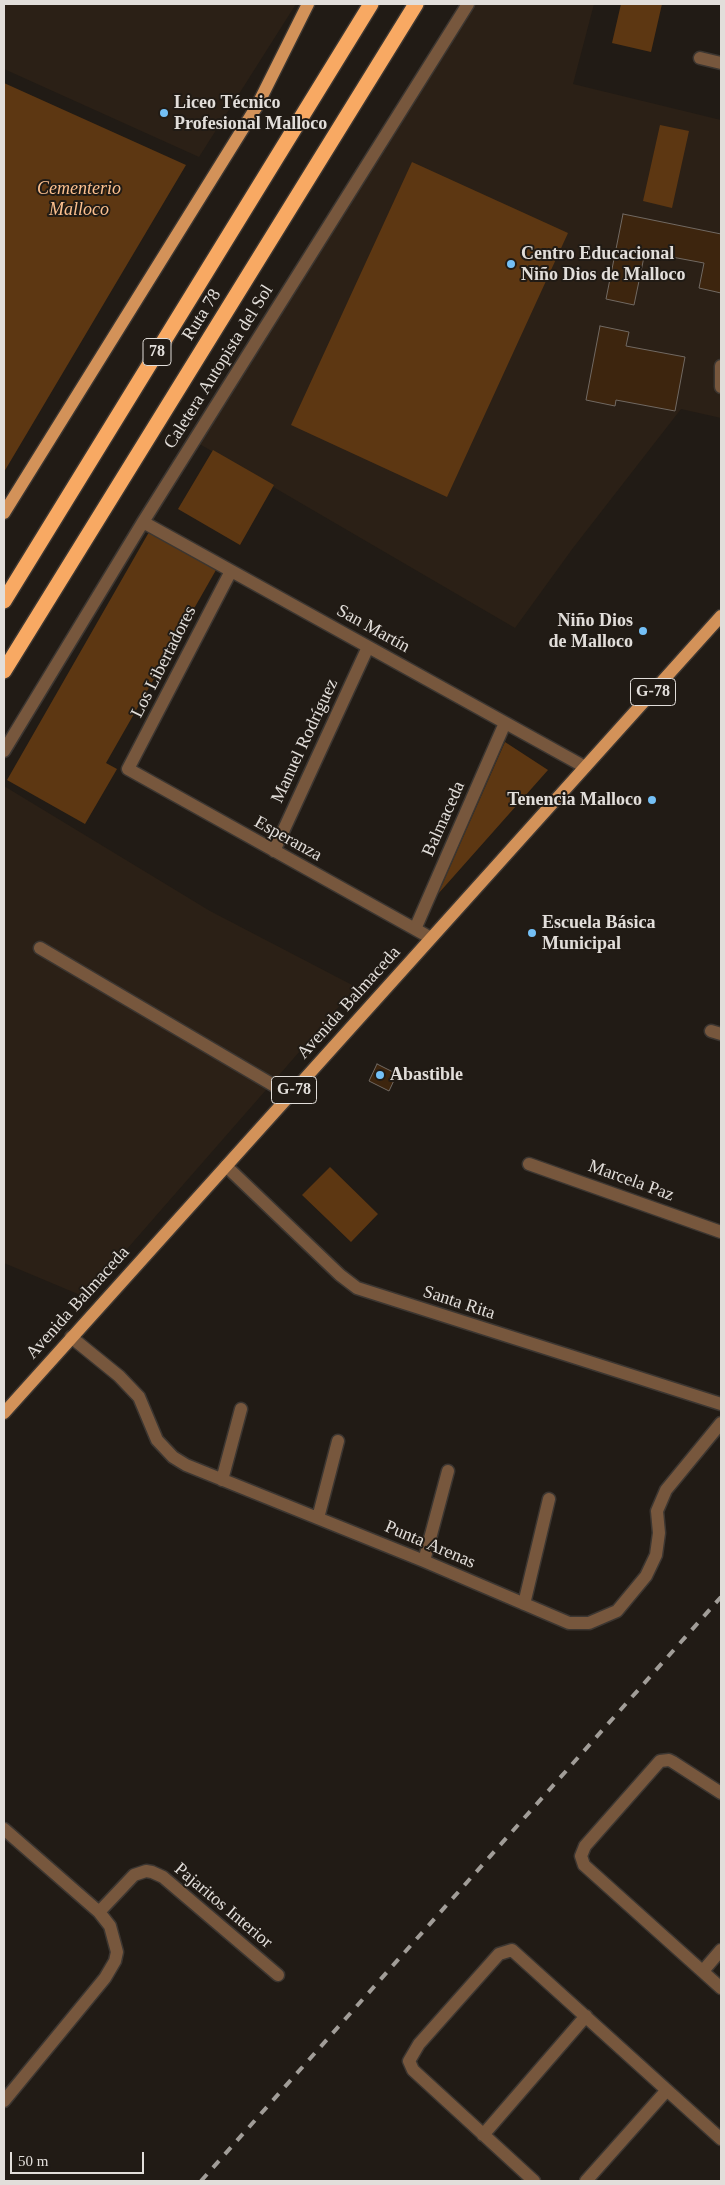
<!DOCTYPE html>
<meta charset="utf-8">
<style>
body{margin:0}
#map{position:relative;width:725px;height:2185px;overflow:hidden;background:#211b15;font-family:Georgia,serif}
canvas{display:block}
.frame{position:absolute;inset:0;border:5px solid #e2deda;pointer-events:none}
.scale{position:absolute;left:10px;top:2152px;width:134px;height:22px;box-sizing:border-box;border:2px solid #e2deda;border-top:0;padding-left:6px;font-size:15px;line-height:18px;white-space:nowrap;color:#e2deda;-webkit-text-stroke:4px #211b15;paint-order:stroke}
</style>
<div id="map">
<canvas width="725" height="2185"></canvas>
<div class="frame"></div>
<div class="scale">50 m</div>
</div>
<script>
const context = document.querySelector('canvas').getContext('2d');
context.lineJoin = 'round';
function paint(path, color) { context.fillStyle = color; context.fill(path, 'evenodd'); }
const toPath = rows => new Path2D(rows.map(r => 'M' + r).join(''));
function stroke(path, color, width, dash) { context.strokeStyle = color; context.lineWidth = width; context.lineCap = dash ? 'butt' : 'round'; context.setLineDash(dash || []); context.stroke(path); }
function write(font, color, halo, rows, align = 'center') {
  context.font = font + ' Georgia,serif'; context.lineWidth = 4; context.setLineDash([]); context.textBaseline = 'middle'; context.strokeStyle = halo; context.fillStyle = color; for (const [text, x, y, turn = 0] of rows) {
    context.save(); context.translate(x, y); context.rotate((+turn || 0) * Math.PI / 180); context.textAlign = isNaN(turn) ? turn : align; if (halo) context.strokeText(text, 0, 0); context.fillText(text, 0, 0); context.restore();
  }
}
const built = toPath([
 [4,4,296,4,199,157,4,69],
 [466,4,594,4,573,84,721,120,721,418,681,409,573,548,515,628,191,439],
 [4,786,210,911,356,987,85,1297,4,1263]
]);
const green = toPath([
 [621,4,662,4,651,52,612,43],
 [4,83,186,165,4,472],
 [660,125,689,131,672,208,643,201],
 [412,162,568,233,447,497,291,425],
 [213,450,274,485,240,545,178,509],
 [149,532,216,570,106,763,117,769,85,824,7,780],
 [505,742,548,770,438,894],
 [330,1167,378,1214,351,1242,302,1195]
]);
const building = toPath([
 [623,214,721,234,721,293,699,288,704,263,645,252,634,305,606,299,623,214],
 [600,326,629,332,626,346,685,357,675,411,616,400,615,406,586,400,600,326],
 [377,1064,397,1074,389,1091,369,1081,377,1064]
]);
const minor = toPath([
 [700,58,721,63],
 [721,366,721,387],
 [143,522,585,767],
 [231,571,128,769,431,938],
 [4,751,143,522,468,4],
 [274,851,368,647],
 [415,929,505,723],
 [40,948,290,1095],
 [711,1031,721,1034],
 [529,1164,721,1232],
 [226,1166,340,1275,357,1288,721,1404],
 [71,1337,119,1376,139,1397,157,1440,173,1457,186,1465,424,1561,569,1623,589,1623,617,1611,646,1576,656,1555,659,1533,657,1511,666,1490,721,1423],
 [222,1480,241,1409],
 [318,1518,338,1441],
 [424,1561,448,1471],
 [524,1604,549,1499],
 [721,1793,673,1762,669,1760,660,1761,585,1846,581,1856,584,1865,721,1988],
 [4,1829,99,1912,110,1926,117,1952,115,1961,105,1978,4,2101],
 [99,1912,134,1875,146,1871,152,1872,163,1877,278,1975],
 [703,1971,721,1950],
 [483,2135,586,2016],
 [534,2181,413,2070,409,2061,419,2044,499,1954,512,1950,721,2139],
 [586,2181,667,2090]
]);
const major = toPath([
 [4,513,257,106,308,4],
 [4,1413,721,616]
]);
const highway = toPath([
 [4,601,371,4],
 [4,671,416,4]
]);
const rail = toPath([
 [201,2181,721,1597]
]);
const markers = [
 [164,113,5,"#74c0f6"],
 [511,264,5,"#74c0f6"],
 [643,631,5,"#74c0f6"],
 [652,800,5,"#74c0f6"],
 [532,933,5,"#74c0f6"],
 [380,1075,5,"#74c0f6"]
];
const shields = [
 [157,352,28],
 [653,692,45],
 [294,1090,45]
];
const shieldNames = [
 ["78",157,352],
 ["G-78",653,692],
 ["G-78",294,1090]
];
const poiNames = [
 ["Liceo Técnico",174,103],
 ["Profesional Malloco",174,124],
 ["Centro Educacional",521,254],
 ["Niño Dios de Malloco",521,275],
 ["Niño Dios",633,621,"right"],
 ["de Malloco",633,642,"right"],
 ["Tenencia Malloco",642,800,"right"],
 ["Escuela Básica",542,923],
 ["Municipal",542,944],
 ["Abastible",390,1075]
];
const parkNames = [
 ["Cementerio",79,189],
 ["Malloco",79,210]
];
const streetNames = [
 ["Ruta 78",202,315,-58],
 ["Caletera Autopista del Sol",219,367,-58],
 ["San Martín",373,629,29],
 ["Los Libertadores",164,662,-63],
 ["Manuel Rodríguez",305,741,-65],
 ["Balmaceda",444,819,-66],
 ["Esperanza",288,839,29],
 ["Avenida Balmaceda",349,1003,-48],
 ["Marcela Paz",631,1181,20],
 ["Avenida Balmaceda",78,1303,-48],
 ["Santa Rita",459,1303,18],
 ["Punta Arenas",430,1545,23],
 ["Pajaritos Interior",223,1906,40]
];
paint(built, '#2b2016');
paint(green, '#5d3712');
paint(building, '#3d250e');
stroke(building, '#716962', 1);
stroke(minor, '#3c3631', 15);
stroke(major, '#3c3631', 15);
stroke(highway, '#3c3631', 18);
stroke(minor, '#77573d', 12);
stroke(major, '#d39259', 12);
stroke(highway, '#f8a963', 15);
stroke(rail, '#a19d98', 4, [9, 9]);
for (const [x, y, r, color] of markers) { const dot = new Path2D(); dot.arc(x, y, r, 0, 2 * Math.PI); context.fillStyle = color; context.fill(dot); stroke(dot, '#211b15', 2); }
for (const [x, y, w] of shields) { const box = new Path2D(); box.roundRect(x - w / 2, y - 13.5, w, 27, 4); context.fillStyle = '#211b15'; context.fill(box); stroke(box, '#e2deda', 1); }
write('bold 16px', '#e2deda', null, shieldNames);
write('bold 18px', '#e2deda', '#211b15', poiNames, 'left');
write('italic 18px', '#fcc08f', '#211b15', parkNames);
write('18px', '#e2deda', '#211b15', streetNames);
</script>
